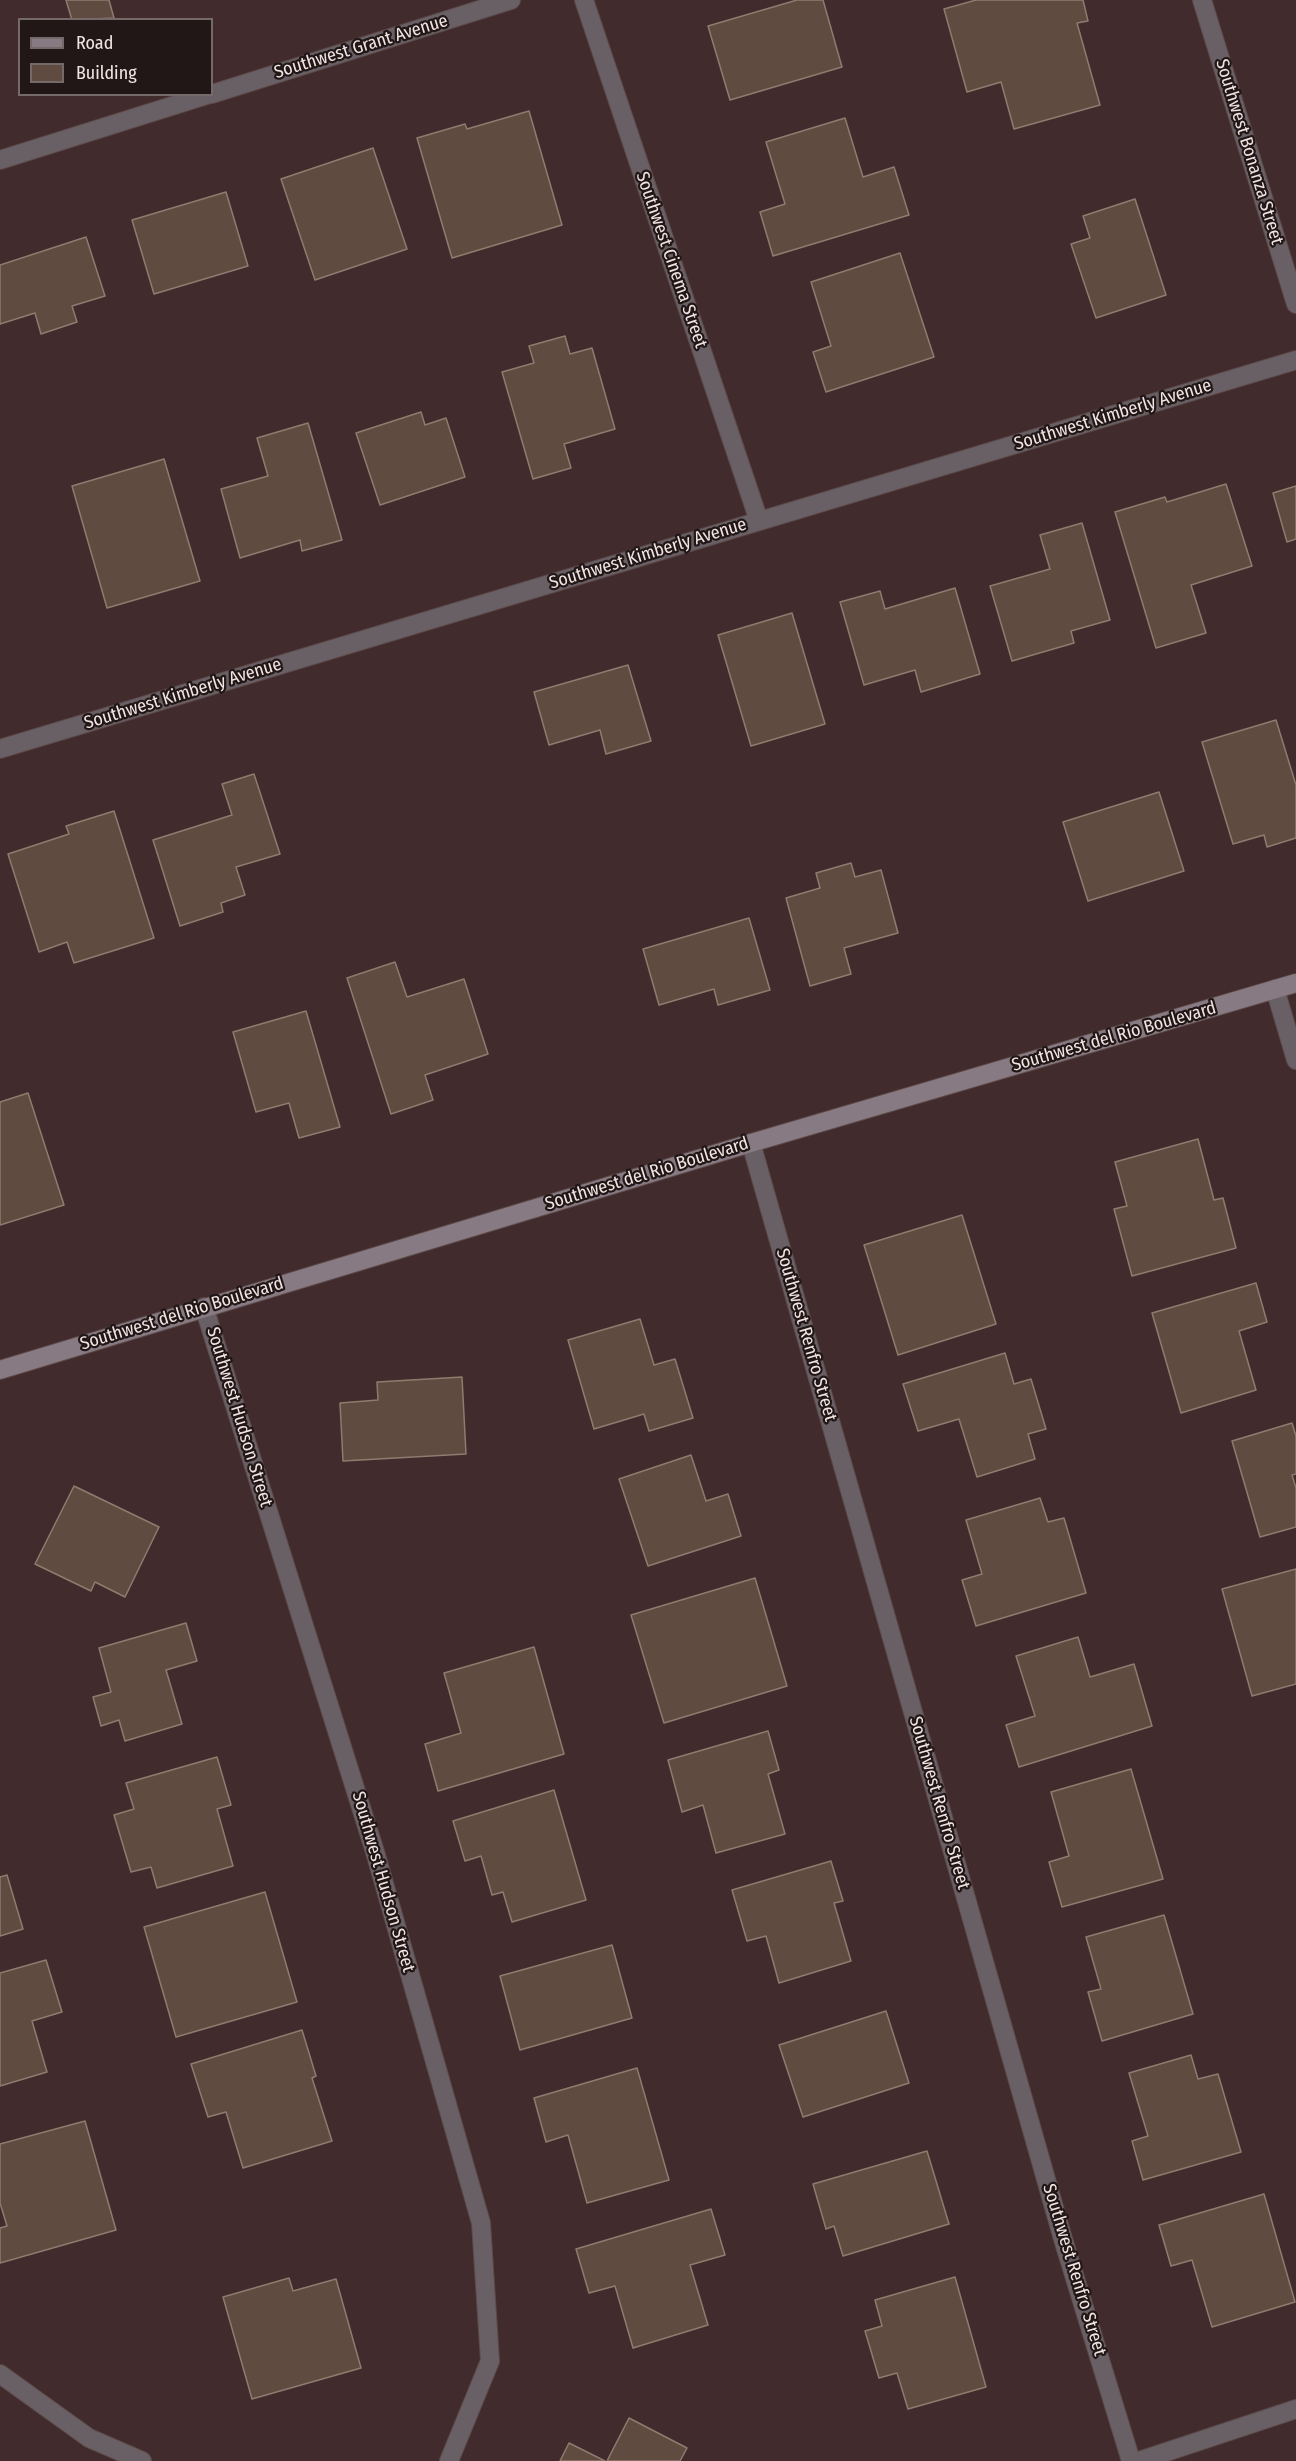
<!DOCTYPE html>
<style>
body{margin:0}
#map{position:relative;width:1296px;height:2461px;overflow:hidden;background:#412b2c;font-family:"Fira Sans Condensed",sans-serif}
canvas{display:block}
.legend{position:absolute;left:18px;top:18px;width:195px;height:78px;box-sizing:border-box;background:#211717;border:2px solid #756969;margin:0;padding:8px 10px;list-style:none;font-size:18px;color:#f3e4e4}
.legend li{display:flex;align-items:center;gap:12px;height:30px}
.legend b{width:30px;border:2px solid #756969}
</style>
<div id="map">
<canvas width="1296" height="2461"></canvas>
<ul class="legend">
<li><b style="height:8px;background:#887a82"></b>Road</li>
<li><b style="height:16px;background:#5f4b40"></b>Building</li>
</ul>
</div>
<script>
const context = document.querySelector('canvas').getContext('2d');
context.lineJoin = 'round';
function paint(path, color) { context.fillStyle = color; context.fill(path, 'evenodd'); }
const toPath = rows => new Path2D(rows.map(r => 'M' + r).join(''));
function stroke(path, color, width, dash) { context.strokeStyle = color; context.lineWidth = width; context.lineCap = dash ? 'butt' : 'round'; context.setLineDash(dash || []); context.stroke(path); }
function write(font, color, halo, rows, align = 'center') {
  context.font = font + ' "Fira Sans Condensed",sans-serif'; context.lineWidth = 4.5; context.setLineDash([]); context.textBaseline = 'middle'; context.strokeStyle = halo; context.fillStyle = color; for (const [text, x, y, turn = 0] of rows) {
    context.save(); context.translate(x, y); context.rotate((+turn || 0) * Math.PI / 180); context.textAlign = isNaN(turn) ? turn : align; if (halo) context.strokeText(text, 0, 0); context.fillText(text, 0, 0); context.restore();
  }
}
const building = toPath([
 [66,0,109,0,114,18,72,20,66,0],
 [797,0,823,0,842,67,730,100,708,26,797,0],
 [976,0,1083,0,1088,21,1077,23,1100,105,1014,129,1001,82,967,92,944,9,976,0],
 [529,111,562,225,452,258,417,138,465,124,467,129,529,111],
 [845,118,863,177,894,167,909,215,773,256,760,212,785,204,766,142,845,118],
 [373,148,407,249,315,280,281,179,373,148],
 [226,192,248,266,154,294,132,220,226,192],
 [1135,199,1166,295,1096,318,1071,244,1090,238,1083,216,1135,199],
 [86,237,105,296,72,306,77,322,41,334,35,313,0,324,0,265,86,237],
 [900,253,934,357,826,392,813,352,831,346,811,282,900,253],
 [565,336,570,354,592,348,615,429,564,444,571,468,533,479,502,372,534,363,529,346,565,336],
 [421,412,425,425,446,418,465,477,380,505,356,433,421,412],
 [308,423,342,540,302,551,300,540,240,558,221,489,268,476,257,438,308,423],
 [164,459,200,581,107,608,72,486,164,459],
 [1226,484,1252,566,1191,585,1206,633,1156,648,1115,512,1165,497,1167,502,1226,484],
 [1296,486,1296,539,1287,542,1273,493,1296,486],
 [1082,523,1110,620,1071,631,1074,643,1012,661,990,586,1050,569,1040,535,1082,523],
 [955,588,980,674,921,692,915,670,864,685,840,602,880,591,885,609,955,588],
 [792,613,825,724,751,746,718,635,792,613],
 [628,665,651,741,606,754,600,730,549,745,534,692,628,665],
 [1276,720,1296,785,1296,838,1267,847,1264,835,1233,844,1202,742,1276,720],
 [254,774,280,854,236,867,245,895,221,903,223,912,180,926,153,840,232,815,222,784,254,774],
 [1159,792,1184,871,1088,901,1063,822,1159,792],
 [114,811,154,938,74,963,67,942,39,952,8,854,69,834,66,826,114,811],
 [851,863,855,877,881,870,898,933,844,948,851,974,810,986,786,898,820,888,816,873,851,863],
 [749,918,770,990,718,1005,714,989,659,1005,643,949,749,918],
 [395,962,407,997,464,979,488,1054,425,1075,433,1100,391,1114,347,978,395,962],
 [306,1011,340,1127,299,1138,289,1103,256,1112,233,1032,306,1011],
 [28,1093,64,1205,0,1225,0,1102,28,1093],
 [1198,1139,1214,1200,1223,1198,1236,1248,1132,1276,1114,1209,1127,1206,1115,1162,1198,1139],
 [962,1215,996,1324,898,1355,864,1245,962,1215],
 [1256,1283,1267,1322,1239,1331,1256,1390,1181,1413,1152,1313,1256,1283],
 [640,1319,654,1365,675,1359,693,1418,649,1431,644,1414,594,1429,568,1340,640,1319],
 [1005,1353,1014,1384,1031,1379,1046,1429,1028,1434,1035,1459,977,1477,959,1419,918,1431,903,1384,1005,1353],
 [462,1377,466,1454,343,1461,340,1403,378,1400,377,1382,462,1377],
 [1292,1423,1296,1436,1296,1474,1292,1475,1296,1488,1296,1527,1260,1537,1232,1441,1292,1423],
 [691,1455,706,1501,728,1494,741,1536,648,1566,619,1479,691,1455],
 [74,1486,159,1527,125,1597,95,1582,91,1591,35,1564,74,1486],
 [1040,1498,1048,1522,1064,1518,1086,1593,976,1626,962,1580,982,1574,966,1520,1040,1498],
 [1296,1569,1296,1684,1252,1696,1222,1589,1296,1569],
 [755,1578,787,1686,664,1723,631,1615,755,1578],
 [186,1623,197,1661,166,1670,182,1724,125,1741,119,1720,101,1726,93,1697,111,1692,99,1648,186,1623],
 [1078,1637,1090,1677,1134,1664,1152,1726,1019,1767,1006,1725,1035,1716,1016,1656,1078,1637],
 [534,1647,564,1754,438,1791,425,1744,461,1733,444,1673,534,1647],
 [768,1731,779,1770,768,1774,785,1834,716,1853,703,1805,682,1812,668,1760,768,1731],
 [217,1757,231,1805,217,1809,233,1866,157,1888,151,1867,131,1872,114,1815,134,1809,126,1783,217,1757],
 [1131,1769,1163,1879,1062,1907,1049,1862,1069,1856,1051,1792,1131,1769],
 [554,1790,586,1900,512,1922,503,1892,492,1895,481,1856,465,1861,453,1821,554,1790],
 [831,1861,843,1901,834,1903,851,1961,779,1983,766,1936,747,1941,732,1890,831,1861],
 [7,1875,23,1929,0,1936,0,1877,7,1875],
 [265,1892,297,2002,176,2037,144,1927,265,1892],
 [1164,1915,1193,2014,1102,2041,1088,1992,1101,1989,1086,1937,1164,1915],
 [612,1945,632,2018,520,2050,500,1976,612,1945],
 [46,1960,62,2012,32,2021,47,2072,0,2086,0,1973,46,1960],
 [886,2011,909,2083,803,2117,779,2045,886,2011],
 [302,2030,316,2076,312,2078,332,2141,243,2168,226,2112,208,2117,191,2064,302,2030],
 [1191,2055,1198,2079,1218,2074,1241,2152,1143,2180,1132,2141,1148,2136,1129,2073,1191,2055],
 [637,2068,669,2180,587,2203,568,2135,546,2142,534,2098,637,2068],
 [85,2121,116,2230,0,2263,0,2228,7,2226,0,2203,0,2144,85,2121],
 [927,2151,949,2224,843,2256,834,2226,826,2229,813,2184,927,2151],
 [1264,2194,1295,2302,1212,2327,1192,2260,1171,2266,1159,2225,1264,2194],
 [711,2209,725,2255,690,2265,708,2325,633,2348,615,2286,589,2293,576,2249,711,2209],
 [955,2277,986,2387,908,2409,897,2373,879,2378,865,2331,882,2326,875,2300,955,2277],
 [289,2278,293,2291,336,2279,361,2368,252,2399,223,2297,289,2278],
 [629,2418,687,2448,680,2461,607,2461,629,2418],
 [569,2443,605,2461,560,2461,569,2443]
]);
const street = toPath([
 [584,0,759,521],
 [1202,0,1296,304],
 [212,94,511,0],
 [0,160,210,94],
 [0,749,1296,360],
 [1275,989,1296,1060],
 [751,1143,1063,2239,1131,2461],
 [204,1307,375,1852,481,2223,490,2361,449,2461],
 [0,2374,89,2438,142,2461],
 [1139,2461,1296,2409]
]);
const secondary = toPath([
 [0,1370,751,1143,1296,983]
]);
const streetNames = [
 ["Southwest Grant Avenue",361,47,-17],
 ["Southwest Bonanza Street",1249,152,73],
 ["Southwest Cinema Street",671,260,71],
 ["Southwest Kimberly Avenue",1113,415,-17],
 ["Southwest Kimberly Avenue",648,554,-17],
 ["Southwest Kimberly Avenue",183,694,-17],
 ["Southwest del Rio Boulevard",1114,1037,-16],
 ["Southwest del Rio Boulevard",647,1174,-17],
 ["Southwest del Rio Boulevard",182,1314,-17],
 ["Southwest Renfro Street",806,1335,74],
 ["Southwest Hudson Street",239,1417,73],
 ["Southwest Renfro Street",939,1803,74],
 ["Southwest Hudson Street",383,1882,74],
 ["Southwest Renfro Street",1074,2270,73]
];
paint(building, '#5f4b40');
stroke(building, '#917b6f', 1.5);
stroke(street, '#5d4949', 20);
stroke(secondary, '#5d4949', 20);
stroke(street, '#696066', 18);
stroke(secondary, '#887a82', 18);
write('18px', '#f3e4e4', '#211717', streetNames);
</script>
